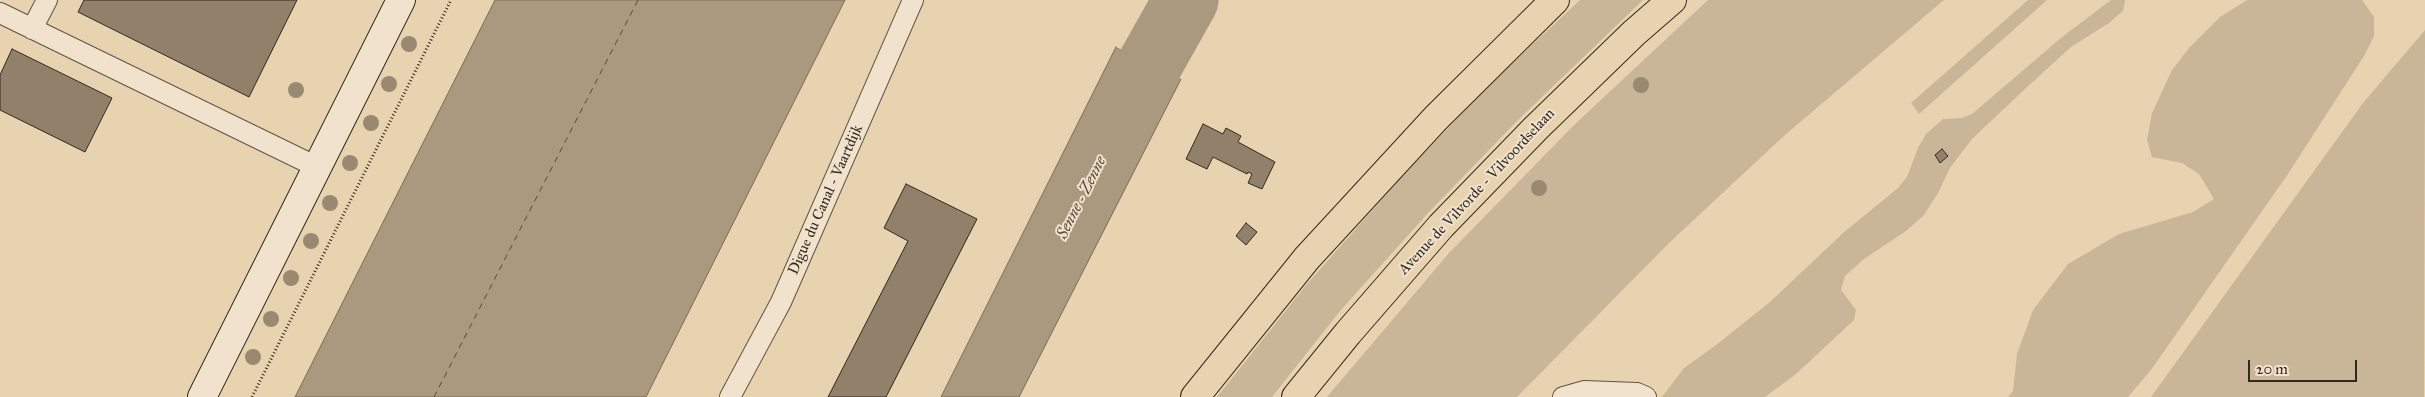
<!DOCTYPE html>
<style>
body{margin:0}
#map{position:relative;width:2425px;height:397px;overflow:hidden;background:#e8d3b1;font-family:"IM FELL Great Primer",serif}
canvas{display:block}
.scale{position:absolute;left:2248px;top:360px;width:109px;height:22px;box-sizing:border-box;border:2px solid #33291f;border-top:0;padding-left:6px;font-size:15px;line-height:18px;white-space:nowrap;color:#33291f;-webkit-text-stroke:4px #f0e2cc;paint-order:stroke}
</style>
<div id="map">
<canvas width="2425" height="397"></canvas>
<div class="scale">20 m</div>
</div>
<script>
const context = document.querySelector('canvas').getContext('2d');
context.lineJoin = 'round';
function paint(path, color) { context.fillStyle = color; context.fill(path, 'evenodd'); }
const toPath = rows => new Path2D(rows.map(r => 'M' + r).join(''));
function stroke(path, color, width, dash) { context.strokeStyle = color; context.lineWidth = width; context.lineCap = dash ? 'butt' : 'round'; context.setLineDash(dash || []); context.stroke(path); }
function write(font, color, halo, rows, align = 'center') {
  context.font = font + ' "IM FELL Great Primer",serif'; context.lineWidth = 4; context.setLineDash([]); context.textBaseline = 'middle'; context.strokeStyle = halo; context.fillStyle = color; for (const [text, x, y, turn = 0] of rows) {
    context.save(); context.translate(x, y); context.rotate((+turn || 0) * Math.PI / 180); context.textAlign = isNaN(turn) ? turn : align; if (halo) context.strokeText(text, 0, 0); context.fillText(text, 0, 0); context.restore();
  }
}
const green = toPath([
 [1580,0,1643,0,1518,120,1429,212,1340,311,1272,397,1217,397,1307,284,1398,181,1486,88],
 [1708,0,1944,0,1786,134,1669,243,1517,397,1327,397,1449,253,1574,125],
 [2028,0,2047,0,1919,114,1911,103],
 [2111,0,2125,0,2123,11,2109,23,2071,47,2025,89,1972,139,1950,168,1938,193,1924,215,1906,231,1864,259,1845,276,1841,290,1856,310,1854,320,1796,374,1765,397,1662,397,1684,368,1716,345,1770,302,1843,233,1898,188,1907,177,1918,148,1926,134,1943,119,1962,118,1972,114,2062,37],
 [2247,0,2362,0,2374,17,2374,36,2364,56,2288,174,2151,370,2128,397,2008,397,2013,391,2017,354,2033,310,2068,264,2119,234,2193,212,2214,199,2199,174,2182,163,2152,157,2147,140,2152,113,2172,70,2190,47,2220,17],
 [2425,30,2424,397,2151,397,2363,103]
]);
const water = toPath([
 [495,0,845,0,646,397,295,397,495,0],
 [1116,47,1181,79,1019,397,941,397,1116,47]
]);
const pier = toPath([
 [1118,44,1151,61,1182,77,1181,79,1116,47]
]);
const river = toPath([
 [1109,144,1150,64,1186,0]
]);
const ferry = toPath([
 [434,397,638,0]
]);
const building = toPath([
 [84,0,297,0,249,97,78,12,84,0],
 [12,49,112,98,85,152,0,110,0,75,12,49],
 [1203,124,1223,134,1226,128,1241,136,1238,142,1275,162,1262,189,1248,183,1252,174,1248,172,1247,174,1213,157,1207,169,1186,159,1203,124],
 [1942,149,1948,156,1940,163,1935,155,1942,149],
 [906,184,977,219,886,397,828,397,908,241,884,228,906,184],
 [1246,223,1257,232,1246,245,1236,236,1246,223]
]);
const path = toPath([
 [252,397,451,0]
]);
const lane = toPath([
 [0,13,317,167],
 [32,29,47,0],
 [730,397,781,302,913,0],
 [1563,397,1584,391,1637,393,1646,397]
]);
const secondary = toPath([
 [202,397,401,0]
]);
const primary = toPath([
 [1195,397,1307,258,1436,118,1555,0],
 [1296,397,1348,333,1441,226,1536,128,1634,33,1672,0]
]);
const trees = [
 [409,44],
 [389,84],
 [1641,85],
 [296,90],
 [371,123],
 [350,163],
 [1539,188],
 [330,203],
 [311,241],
 [291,278],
 [271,319],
 [253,357]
];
const streetNames = [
 ["Avenue de Vilvorde - Vilvoordselaan",1477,192,-47],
 ["Digue du Canal - Vaartdijk",826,200,-66]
];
const waterNames = [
 ["Senne - Zenne",1082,198,-63]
];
paint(green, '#c9b698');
paint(water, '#aa997f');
stroke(water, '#7a6c59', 1);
paint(pier, '#e8d3b1');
stroke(river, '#aa997f', 65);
stroke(ferry, '#574b3c', 1, [6, 5]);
paint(building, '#91816b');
stroke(building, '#33291f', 1);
stroke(lane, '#605444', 22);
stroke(secondary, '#33291f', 30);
stroke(primary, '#33291f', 30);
stroke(path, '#33291f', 3, [1, 2.5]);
stroke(lane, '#f0e2cc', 20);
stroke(secondary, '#f0e2cc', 28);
stroke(primary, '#e8d3b1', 28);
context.fillStyle = '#998971';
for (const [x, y] of trees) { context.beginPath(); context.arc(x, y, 8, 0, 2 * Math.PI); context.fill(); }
write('15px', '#33291f', '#f0e2cc', streetNames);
write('italic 16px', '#574b3c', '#f0e2cc', waterNames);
</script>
